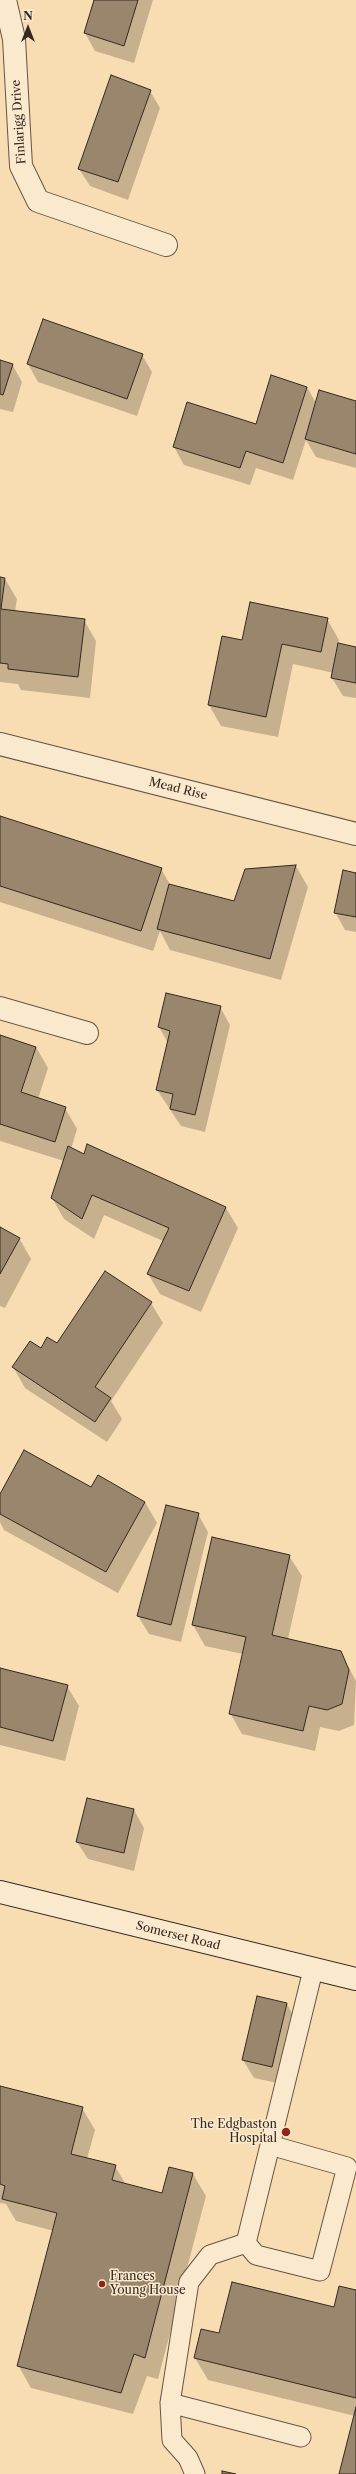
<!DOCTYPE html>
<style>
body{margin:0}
#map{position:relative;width:356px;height:2474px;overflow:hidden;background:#f9ddb2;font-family:"Libre Caslon Text",serif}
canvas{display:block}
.north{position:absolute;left:8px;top:8px;width:40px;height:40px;-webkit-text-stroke:3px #fbe9cd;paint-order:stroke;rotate:0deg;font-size:11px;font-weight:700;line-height:16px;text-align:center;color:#342822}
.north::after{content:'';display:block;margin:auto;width:14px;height:18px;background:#342822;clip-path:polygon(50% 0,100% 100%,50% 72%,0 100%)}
</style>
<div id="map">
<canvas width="356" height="2474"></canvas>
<div class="north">N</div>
</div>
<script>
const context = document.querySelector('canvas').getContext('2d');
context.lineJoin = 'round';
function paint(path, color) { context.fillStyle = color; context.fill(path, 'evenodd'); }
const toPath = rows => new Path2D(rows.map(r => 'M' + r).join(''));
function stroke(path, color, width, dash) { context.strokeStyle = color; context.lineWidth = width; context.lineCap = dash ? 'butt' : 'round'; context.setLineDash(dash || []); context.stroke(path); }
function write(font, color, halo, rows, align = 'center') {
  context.font = font + ' "Libre Caslon Text",serif'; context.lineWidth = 3; context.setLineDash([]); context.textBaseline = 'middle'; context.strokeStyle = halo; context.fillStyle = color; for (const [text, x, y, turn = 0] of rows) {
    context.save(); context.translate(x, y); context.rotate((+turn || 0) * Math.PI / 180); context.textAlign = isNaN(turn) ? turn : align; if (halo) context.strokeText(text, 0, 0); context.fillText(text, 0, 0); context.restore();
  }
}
const shadow = toPath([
 [95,0,153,0,134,63,95,51,85,33],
 [150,91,160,108,128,200,90,186,79,169],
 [142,355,152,372,137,416,38,382,28,364],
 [0,361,12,364,22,382,13,412,0,409],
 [307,387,316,403,356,402,356,468,316,457,306,440,293,480,256,468,250,485,184,465,174,447,257,425],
 [0,578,5,579,17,599,15,612,84,620,96,641,90,698,21,690,18,684,0,682],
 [327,619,339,640,338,644,356,648,356,698,343,696,332,678,334,673,293,664,278,737,221,726,209,705,242,641],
 [0,817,161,869,171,886,235,902,296,866,308,887,281,980,170,950,160,931,153,951,0,902],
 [356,874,356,932,345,930,335,912],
 [167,995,220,1007,230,1025,205,1132,181,1126,157,1090,168,1043,159,1027],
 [0,1036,36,1047,48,1068,38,1099,65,1108,77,1129,71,1149,226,1208,238,1228,201,1312,160,1294,148,1274,163,1241,104,1215,94,1239,64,1219,52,1198,64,1161,0,1141],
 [0,1228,19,1238,31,1259,5,1308,0,1306],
 [151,1303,163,1323,111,1401,122,1419,107,1442,25,1388,13,1367,41,1349,57,1345],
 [92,1488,145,1502,157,1523,118,1593,4,1530,0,1522,0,1496],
 [198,1514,208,1532,181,1642,149,1634,138,1616],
 [289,1556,302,1576,288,1639,340,1651,356,1681,354,1725,339,1731,320,1727,315,1751,242,1734,230,1713,243,1654,205,1646,193,1625],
 [0,1669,67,1686,79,1706,65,1761,0,1745],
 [88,1799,134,1810,144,1828,134,1871,88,1859,77,1842],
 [287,2004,297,2022,282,2084,254,2078,243,2060],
 [0,2087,82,2108,95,2130,87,2159,115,2166,126,2185,163,2194,170,2168,193,2174,206,2196,158,2379,147,2376,133,2414,31,2388,18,2365,54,2231,16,2221,6,2204,0,2203],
 [356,2291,356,2474,340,2474,355,2416,208,2380,195,2358,219,2334,335,2308]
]);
const building = toPath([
 [94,0,138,0,124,46,84,33,94,0],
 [111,75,151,90,118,182,78,169,111,75],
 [43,319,143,354,127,399,27,364,43,319],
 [0,360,13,364,3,395,0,394,0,360],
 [271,375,307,387,283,463,246,451,240,468,173,447,187,402,256,424,271,375],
 [319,390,356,401,356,454,305,439,319,390],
 [0,577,5,578,1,609,85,619,78,677,8,669,8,664,0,663,0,577],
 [250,602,328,618,321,652,282,644,266,717,208,705,222,636,242,640,250,602],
 [338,643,356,647,356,683,331,678,338,643],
 [0,816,162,868,141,931,0,886,0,816],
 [296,865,270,959,157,929,169,884,234,901,245,869,296,865],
 [343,870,356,873,356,917,334,913,343,870],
 [166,993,221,1006,195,1115,170,1109,173,1094,156,1090,170,1031,158,1027,166,993],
 [0,1035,36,1047,21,1092,66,1107,55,1142,0,1124,0,1035],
 [87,1144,226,1207,189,1291,147,1274,169,1228,92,1195,82,1219,51,1198,68,1146,84,1154,87,1144],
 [0,1227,20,1238,0,1274,0,1227],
 [105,1271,152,1302,95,1387,111,1398,95,1422,12,1367,30,1341,41,1348,47,1337,57,1343,105,1271],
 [24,1450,91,1487,98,1475,145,1502,106,1572,0,1514,0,1494,24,1450],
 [166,1505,199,1513,171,1625,137,1616,166,1505],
 [212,1537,290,1555,272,1635,341,1651,349,1670,342,1704,327,1710,309,1706,303,1731,229,1714,246,1637,192,1625,212,1537],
 [0,1668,68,1685,53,1741,0,1727,0,1668],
 [87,1798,134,1809,124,1853,76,1842,87,1798],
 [257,1996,287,2003,272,2067,242,2060,257,1996],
 [0,2086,83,2107,71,2154,116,2165,112,2180,162,2193,169,2167,193,2173,145,2358,134,2354,121,2393,17,2366,57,2213,2,2199,5,2186,0,2184,0,2086],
 [232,2282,334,2307,339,2286,356,2290,356,2398,194,2358,201,2329,219,2333,232,2282],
 [356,2407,356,2474,339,2474,356,2407],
 [222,2471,236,2474,222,2474,222,2471]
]);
const lane = toPath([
 [246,2243,256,2255,320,2271,347,2167,270,2145],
 [170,2403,301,2437],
 [195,2474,188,2458,172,2440,170,2403,189,2282,210,2255,246,2243,313,1970]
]);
const street = toPath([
 [5,0,14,39,21,166,38,201,166,245],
 [0,744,356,834],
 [0,1008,87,1033]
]);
const secondary = toPath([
 [0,1892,356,1979]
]);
const markers = [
 [286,2132,5,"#8f2418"],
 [102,2284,4,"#8f2418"]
];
const streetNames = [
 ["Finlarigg Drive",19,122,-94],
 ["Mead Rise",178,789,14],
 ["Somerset Road",178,1936,14]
];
const poiNames = [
 ["The Edgbaston",277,2125],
 ["Hospital",277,2139],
 ["Frances",110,2277,"left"],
 ["Young House",110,2291,"left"]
];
paint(shadow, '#0003');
paint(building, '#9a866d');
stroke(building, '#342822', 1);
stroke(lane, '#655546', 21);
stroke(street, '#655546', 24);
stroke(secondary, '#342822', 24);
stroke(lane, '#fbe9cd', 19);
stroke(street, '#fbe9cd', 22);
stroke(secondary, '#fbe9cd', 22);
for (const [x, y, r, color] of markers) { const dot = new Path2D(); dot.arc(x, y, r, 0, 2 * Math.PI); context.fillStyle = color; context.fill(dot); stroke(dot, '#fbe9cd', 1.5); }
write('12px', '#342822', '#fbe9cd', streetNames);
write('12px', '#342822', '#fbe9cd', poiNames, 'right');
</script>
